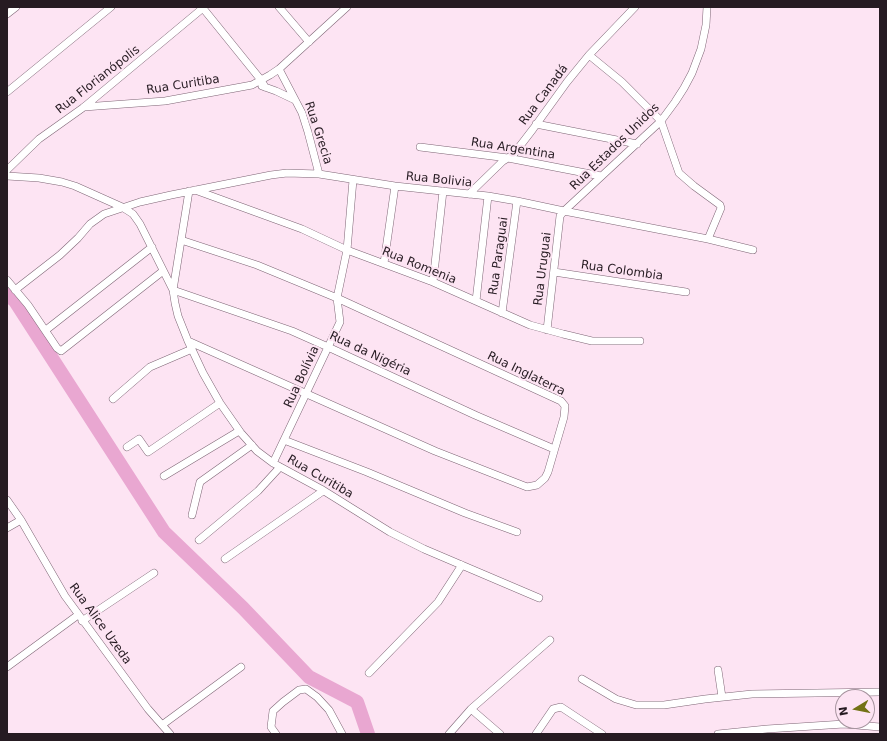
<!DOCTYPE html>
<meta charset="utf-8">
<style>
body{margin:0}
#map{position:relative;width:887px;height:741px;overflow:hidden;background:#fde4f3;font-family:"DejaVu Sans",sans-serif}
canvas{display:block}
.frame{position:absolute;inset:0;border:8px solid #261b22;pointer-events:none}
.north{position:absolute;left:835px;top:689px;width:40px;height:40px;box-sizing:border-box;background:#fde4f3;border:1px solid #a7949f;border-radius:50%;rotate:260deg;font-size:11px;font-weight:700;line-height:16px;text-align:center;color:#261b22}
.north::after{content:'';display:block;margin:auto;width:14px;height:18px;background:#737215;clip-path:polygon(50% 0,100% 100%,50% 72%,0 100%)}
</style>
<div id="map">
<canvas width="887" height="741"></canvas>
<div class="frame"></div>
<div class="north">N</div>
</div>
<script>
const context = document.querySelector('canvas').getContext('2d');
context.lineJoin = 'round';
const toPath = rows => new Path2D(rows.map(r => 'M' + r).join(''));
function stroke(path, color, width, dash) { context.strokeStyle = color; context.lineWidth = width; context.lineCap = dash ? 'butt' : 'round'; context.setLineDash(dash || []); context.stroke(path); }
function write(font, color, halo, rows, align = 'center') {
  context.font = font + ' "DejaVu Sans",sans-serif'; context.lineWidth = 4; context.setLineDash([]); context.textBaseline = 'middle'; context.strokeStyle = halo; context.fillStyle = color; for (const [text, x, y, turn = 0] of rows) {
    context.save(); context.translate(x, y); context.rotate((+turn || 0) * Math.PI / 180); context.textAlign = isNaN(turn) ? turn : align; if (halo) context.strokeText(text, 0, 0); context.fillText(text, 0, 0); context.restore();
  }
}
const river = toPath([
 [7,294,15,301,164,532,243,608,309,677,357,702,368,734]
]);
const minor = toPath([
 [202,7,261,80,265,87],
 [279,7,309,42],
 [7,14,16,7],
 [589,55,622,82,661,121,679,173,694,186,720,205,721,208,708,239],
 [279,69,302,113,308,132,319,174],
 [262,86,276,91,295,100],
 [7,92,111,7],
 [84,107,165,101,252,85,270,75,279,69,347,7],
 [536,124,637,144],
 [420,147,508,158,601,176],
 [7,170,39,139,84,107,203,8],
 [7,176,39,178,62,182,75,186,122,207,133,214,140,224,173,290],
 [195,190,302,229,347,250,433,282,530,325,563,334,592,341,640,341],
 [189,191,173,290,175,303,178,316,188,341,203,373,220,403,241,433,257,451,273,463,321,489,390,532,424,549,539,598],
 [469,194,503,161,513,155,533,129,567,82,589,55,635,7],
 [181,240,257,265,337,298,561,401,565,406,564,417,548,472,545,478,537,485,527,487,435,451,188,341],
 [384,263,395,186],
 [554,272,686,292],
 [7,280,28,305,57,348,61,351,163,271],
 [433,282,443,191],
 [15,290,60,255,78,238,90,224,104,214,140,202,171,195,271,175,287,173,319,174,395,186,488,196,517,201,564,211,708,239,753,250],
 [173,290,292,331,328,347,475,415,554,449],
 [476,301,488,196],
 [502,313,517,201],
 [46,330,152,247],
 [547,330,560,216,564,211,661,121,675,102,684,88,692,73,701,49,706,25,707,7],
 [113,399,150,367,192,349],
 [284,440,367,472,465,513,517,532],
 [127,447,139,439,148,452,220,403],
 [273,463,340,322,337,298,347,250,353,180],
 [164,476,239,431],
 [7,500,21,520],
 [192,515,200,482,252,445],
 [7,528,21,520,65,596,148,709,170,734],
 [199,540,258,491,280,467],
 [225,559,323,491],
 [82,621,154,573],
 [7,667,78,615],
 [718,670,722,697],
 [369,673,438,602,462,565],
 [582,679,616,699,636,705,664,705,705,699,752,694,880,692],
 [471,709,500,734],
 [162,725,241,667],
 [276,734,271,727,273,711,283,702,299,690,306,689,317,697,329,710,342,734],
 [449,734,471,709,550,640],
 [536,734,553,709,561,707,602,734],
 [718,734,767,729,844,724,880,727]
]);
const streetNames = [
 ["Rua Florianópolis",98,80,-38],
 ["Rua Curitiba",183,85,-9],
 ["Rua Canadá",544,95,-53],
 ["Rua Grecia",318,133,72],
 ["Rua Estados Unidos",615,147,-44],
 ["Rua Argentina",513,149,9],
 ["Rua Bolivia",439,180,6],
 ["Rua Paraguai",499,256,-82],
 ["Rua Romenia",419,266,22],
 ["Rua Uruguai",543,269,-83],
 ["Rua Colombia",622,271,8],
 ["Rua da Nigéria",370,354,25],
 ["Rua Inglaterra",526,374,26],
 ["Rua Bolívia",302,377,-65],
 ["Rua Curitiba",320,477,30],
 ["Rua Alice Uzeda",100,624,54]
];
stroke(river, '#e9a7d1', 14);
stroke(minor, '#7e6575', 8);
stroke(minor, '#fff', 7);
write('12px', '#261b22', '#fde4f3', streetNames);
</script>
